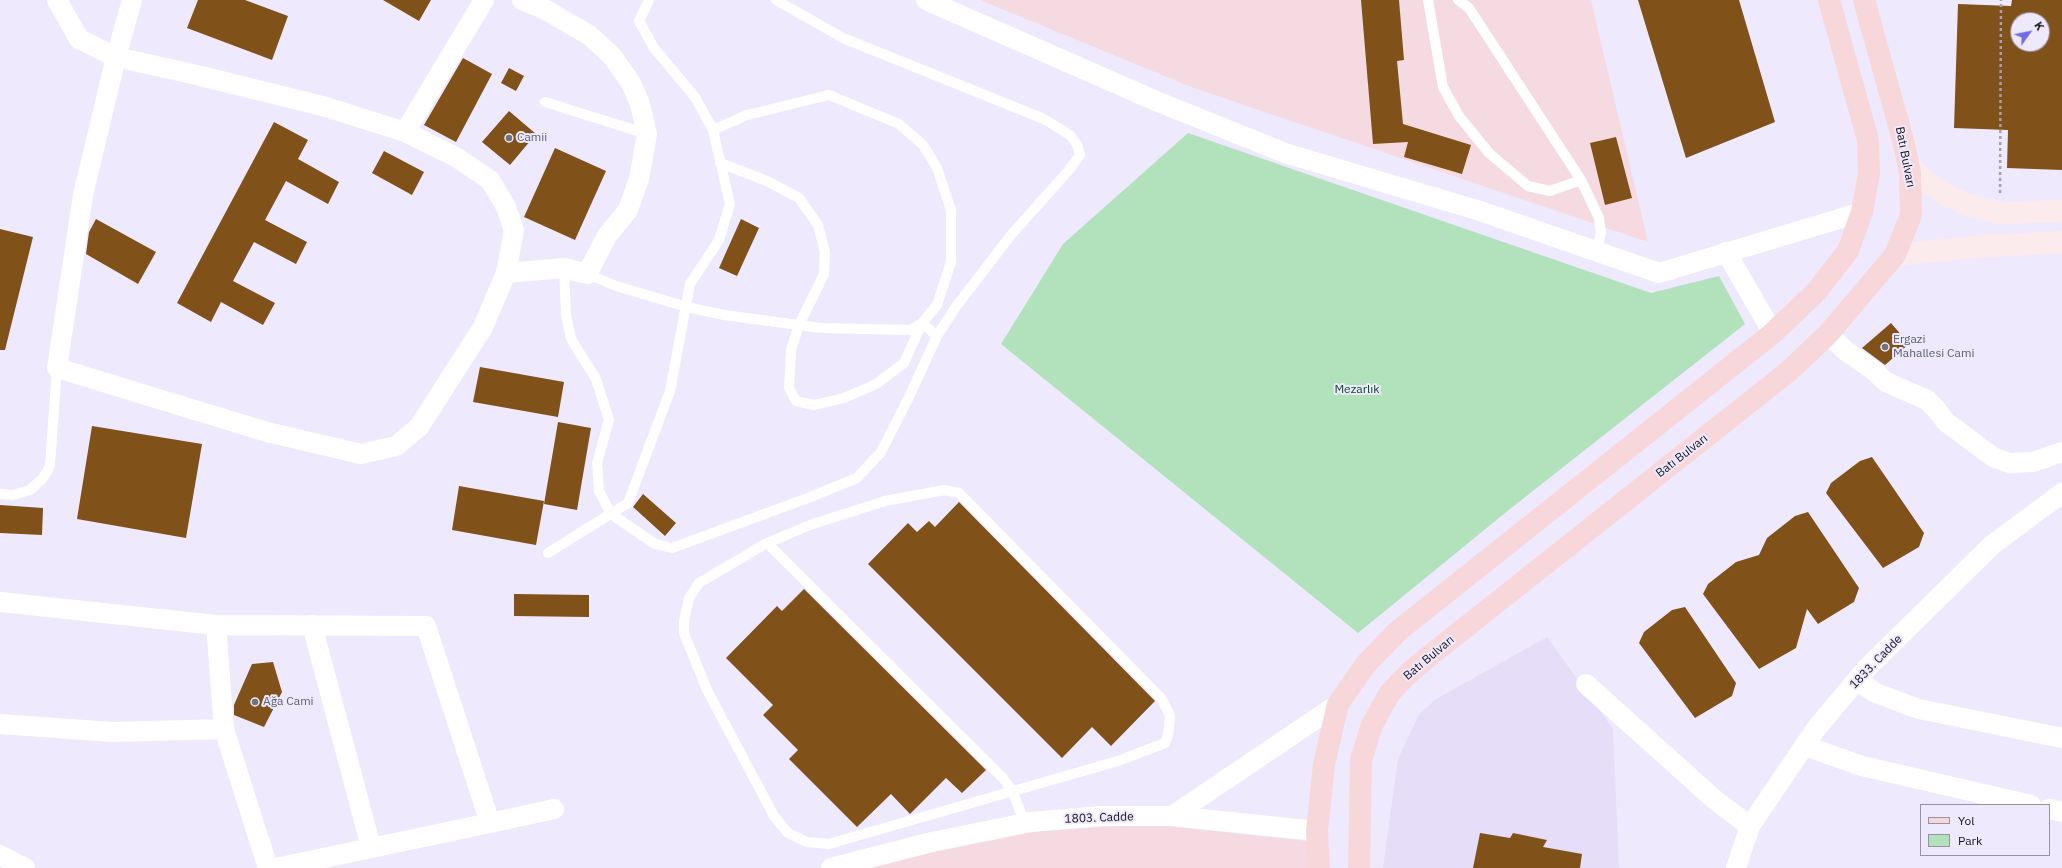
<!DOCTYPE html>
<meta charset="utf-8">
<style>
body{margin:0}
#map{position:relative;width:2062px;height:868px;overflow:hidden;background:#efe9fe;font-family:"IBM Plex Sans",sans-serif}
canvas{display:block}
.legend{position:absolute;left:1920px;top:804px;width:130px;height:52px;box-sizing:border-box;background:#efe9fe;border:1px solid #9893a3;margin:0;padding:5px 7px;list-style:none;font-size:12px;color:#15131a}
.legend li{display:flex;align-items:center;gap:8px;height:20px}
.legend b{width:20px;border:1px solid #9893a3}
.north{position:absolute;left:2010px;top:12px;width:40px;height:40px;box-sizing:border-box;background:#efe9fe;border:1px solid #9893a3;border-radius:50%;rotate:57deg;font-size:11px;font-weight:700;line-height:16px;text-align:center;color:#15131a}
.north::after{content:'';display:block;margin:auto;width:14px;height:18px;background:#6f6be5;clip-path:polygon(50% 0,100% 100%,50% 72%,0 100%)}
</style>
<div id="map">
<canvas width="2062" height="868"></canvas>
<ul class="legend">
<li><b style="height:5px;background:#f8d7da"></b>Yol</li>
<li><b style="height:11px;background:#b2e2bc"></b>Park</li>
</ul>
<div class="north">K</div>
</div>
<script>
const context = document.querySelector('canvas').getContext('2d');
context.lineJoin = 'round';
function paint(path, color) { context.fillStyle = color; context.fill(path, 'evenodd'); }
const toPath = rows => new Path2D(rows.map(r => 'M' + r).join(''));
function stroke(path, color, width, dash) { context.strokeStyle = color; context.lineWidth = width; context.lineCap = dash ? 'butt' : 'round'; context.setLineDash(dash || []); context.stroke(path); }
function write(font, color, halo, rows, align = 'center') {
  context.font = font + ' "IBM Plex Sans",sans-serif'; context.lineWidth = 4; context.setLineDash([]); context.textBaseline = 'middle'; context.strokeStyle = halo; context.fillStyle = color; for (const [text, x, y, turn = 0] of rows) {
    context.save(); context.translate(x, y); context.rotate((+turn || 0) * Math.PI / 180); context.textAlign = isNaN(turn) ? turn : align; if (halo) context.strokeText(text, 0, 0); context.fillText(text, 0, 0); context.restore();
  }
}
const built = toPath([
 [1547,637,1613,729,1619,868,1383,868,1398,759,1419,714,1436,699]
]);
const industrial = toPath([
 [980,0,1591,0,1648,242,1191,87],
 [1150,824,1307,841,1310,868,823,868,932,838]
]);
const green = toPath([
 [1188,133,1651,293,1719,276,1745,324,1510,509,1358,633,1001,344,1063,244]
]);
const building = toPath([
 [198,0,245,0,288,16,272,60,187,28],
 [383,0,431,0,419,21],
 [1361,0,1399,0,1404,60,1397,61,1403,124,1471,145,1462,174,1404,157,1408,142,1373,144],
 [1638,0,1739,0,1775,122,1686,158],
 [2012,0,2062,0,2062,170,2007,168,2008,130,1954,128,1958,4,2011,6],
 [2018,20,2042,20,2042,44,2018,44],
 [463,58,492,74,456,142,424,125],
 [509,68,524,76,516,91,501,83],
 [509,111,536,134,510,165,482,142],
 [274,122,308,140,298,159,339,182,328,204,286,181,265,220,307,242,296,264,254,242,233,281,275,303,263,325,221,302,211,322,177,303],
 [1616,137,1632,198,1605,205,1590,143],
 [555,148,606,171,575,240,524,217],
 [384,151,424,172,412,195,372,173],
 [96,219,156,252,138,284,86,254,89,232],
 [741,219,759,228,737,276,719,268],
 [0,229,33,237,5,350,0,350],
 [1891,323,1909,344,1885,365,1862,348],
 [480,367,564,382,558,417,473,402],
 [558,422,591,428,577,510,544,504],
 [92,426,202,444,186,538,77,519],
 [1872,457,1924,533,1919,547,1883,568,1826,493,1831,483,1860,461],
 [459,486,544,501,536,545,452,530],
 [643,494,676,523,665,536,633,507],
 [959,502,1155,701,1111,746,1092,727,1062,758,868,564,908,523,917,532,929,521,935,527],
 [0,505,43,508,42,535,0,533],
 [1808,512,1859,588,1854,602,1818,624,1807,609,1796,648,1759,669,1703,594,1708,584,1736,562,1759,555,1767,538,1795,516],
 [804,589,986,770,962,793,946,778,910,814,891,794,857,827,789,759,798,750,763,715,773,705,726,658,777,606,782,611],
 [514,594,589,595,589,617,514,616],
 [1685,607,1736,683,1732,696,1695,718,1639,643,1644,632,1672,610],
 [273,662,282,692,264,727,234,715,234,705,252,664],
 [1480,833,1510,838,1513,833,1547,840,1543,847,1582,854,1580,868,1473,868]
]);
const path = toPath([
 [2000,193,2001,0]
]);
const lane = toPath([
 [1428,0,1443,87,1459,116,1489,153,1528,186,1550,191,1581,180],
 [1458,0,1469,8,1581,180,1599,218,1601,233,1597,251],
 [545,102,647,134],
 [720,163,767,181,799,198,818,225,825,252,824,274,799,325,791,350,789,388,796,401,814,405,844,398,876,384,904,363,922,323,937,336],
 [564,268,566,315,571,339,596,379,609,420,597,463,599,491,611,514,655,544,672,548,808,498,857,478,881,452,909,397,937,336,955,308,1011,235,1069,170,1080,155,1077,145,1070,135,1044,119,843,38,776,0],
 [587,274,616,286,687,307,724,315,821,328,910,330,922,323,937,305,951,262,951,210,937,168,923,145,899,124,829,95,747,115,713,130],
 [944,490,959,493,1162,699,1170,716,1168,735,1165,743,1118,761,839,841,829,844,807,842,788,833,774,816,707,690,684,633,684,621,689,598,699,583,767,543,810,525,885,501,944,490],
 [0,494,13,495,30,490,42,479,47,472,50,465,57,368],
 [767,543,1003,778,1012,791,1025,823],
 [548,553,628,503,670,391,690,284,719,240,730,204,713,130,695,97,654,48,639,21,649,0]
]);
const street = toPath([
 [57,0,79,39,116,57,197,75,326,107,405,132,456,157,490,180,506,207,514,230,506,273,483,327,419,427,396,446,361,454,267,432,57,368,83,195,116,57,132,0],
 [926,0,1156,101,1285,153,1480,211,1659,273,1862,212],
 [405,132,484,0],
 [1726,252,1773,333],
 [506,273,564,268,587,274,607,236,628,210,639,179,647,134,640,104,631,83,612,56,589,35,546,10,522,0],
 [1828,334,1847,352,1872,369,1886,382,1927,400,1936,409,1946,422,1993,457,2009,463,2033,462,2062,452],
 [0,602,216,625,426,626,490,823,554,809],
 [216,625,224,729,268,868],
 [312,625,371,847],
 [1856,680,1876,693,1919,709,2062,738],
 [1586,684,1715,800,1750,826],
 [0,724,112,732,224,729],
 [1805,746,1862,766,2031,805],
 [2049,809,2062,812],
 [1172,816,1317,831],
 [0,855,25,868],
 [276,868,490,823],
 [831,868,932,842,1031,822,1101,816,1172,816,1338,704],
 [1736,868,1750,826,1815,730,1866,669,1992,545,2062,493]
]);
const secondary = toPath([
 [1908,165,1926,181,1946,195,1968,205,2000,213,2062,211],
 [1895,255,1975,247,2062,242]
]);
const primary = toPath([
 [1319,868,1317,831,1324,764,1338,704,1366,664,1398,631,1773,333,1816,292,1848,251,1862,212,1869,173,1868,140,1829,0],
 [1359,868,1361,760,1372,725,1389,694,1408,674,1428,657,1789,371,1828,334,1895,255,1911,215,1910,173,1904,144,1864,0]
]);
const markers = [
 [509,138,4,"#6b7280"],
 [1885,347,4,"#6b7280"],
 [255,702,4,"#6b7280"]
];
const worshipNames = [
 ["Camii",517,138],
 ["Ergazi",1893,340],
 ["Mahallesi Cami",1893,354],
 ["Ağa Cami",263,702]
];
const streetNames = [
 ["Batı Bulvarı",1905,157,79],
 ["Batı Bulvarı",1682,456,-38],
 ["Batı Bulvarı",1429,658,-40],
 ["1833. Cadde",1876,662,-46],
 ["1803. Cadde",1099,818,-2]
];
const parkNames = [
 ["Mezarlık",1357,390]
];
paint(built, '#e6ddf9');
paint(industrial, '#f5dbe1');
paint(green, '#b2e2bc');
paint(building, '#805118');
stroke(path, '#a5a0b1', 2.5, [3, 3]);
stroke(lane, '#fff', 10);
stroke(street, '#fff', 20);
stroke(secondary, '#fcebec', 22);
stroke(primary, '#f8d7da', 22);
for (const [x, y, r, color] of markers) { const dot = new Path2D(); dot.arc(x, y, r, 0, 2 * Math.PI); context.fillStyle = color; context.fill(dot); stroke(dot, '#efe9fe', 1.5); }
write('12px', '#5b616d', '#efe9fe', worshipNames, 'left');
write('12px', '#15131a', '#efe9fe', streetNames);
write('12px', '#014d22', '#efe9fe', parkNames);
</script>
